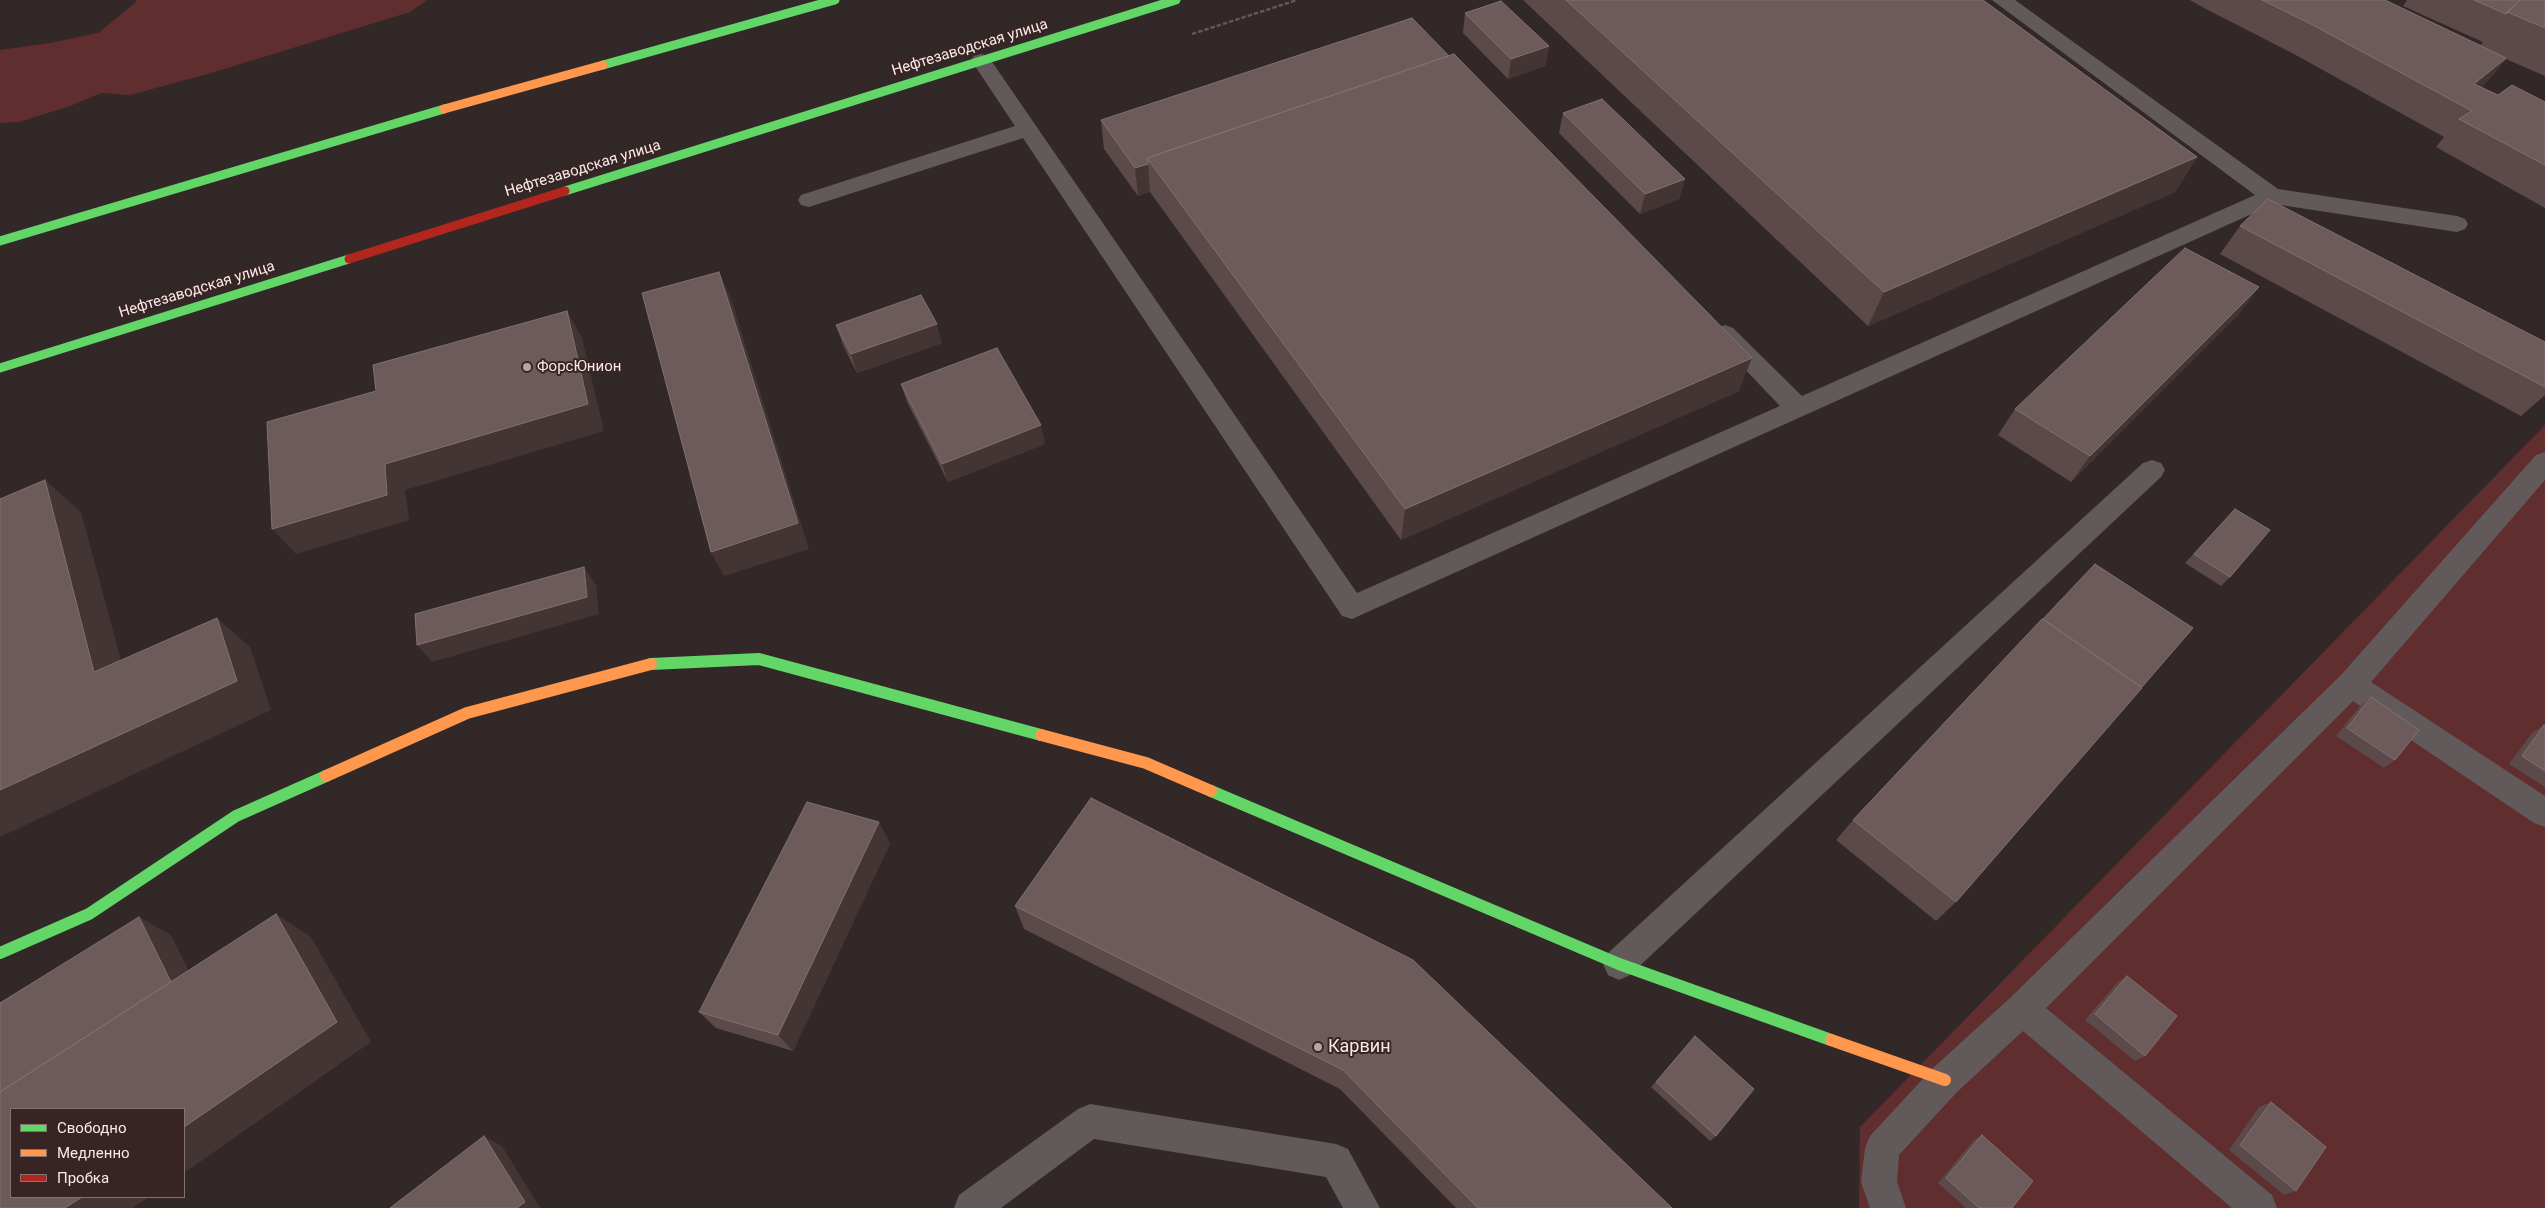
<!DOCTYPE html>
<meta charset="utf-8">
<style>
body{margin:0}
#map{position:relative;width:2545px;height:1208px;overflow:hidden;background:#332828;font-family:Roboto,sans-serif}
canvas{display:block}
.legend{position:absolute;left:10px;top:1108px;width:175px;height:90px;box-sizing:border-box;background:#382423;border:1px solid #857372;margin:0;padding:6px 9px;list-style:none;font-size:15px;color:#f8eae9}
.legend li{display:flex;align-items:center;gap:10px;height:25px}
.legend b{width:25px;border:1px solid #857372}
</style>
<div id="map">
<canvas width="2545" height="1208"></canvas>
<ul class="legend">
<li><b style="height:6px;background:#63d668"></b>Свободно</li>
<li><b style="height:6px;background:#ff974d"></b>Медленно</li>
<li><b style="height:6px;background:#b3261e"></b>Пробка</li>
</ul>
</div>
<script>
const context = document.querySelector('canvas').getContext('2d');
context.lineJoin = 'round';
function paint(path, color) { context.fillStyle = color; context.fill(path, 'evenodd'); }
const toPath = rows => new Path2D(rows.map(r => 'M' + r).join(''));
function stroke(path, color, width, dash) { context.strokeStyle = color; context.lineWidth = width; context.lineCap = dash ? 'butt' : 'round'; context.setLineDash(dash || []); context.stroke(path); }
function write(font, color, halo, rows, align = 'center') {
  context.font = font + ' Roboto,sans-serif'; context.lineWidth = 4; context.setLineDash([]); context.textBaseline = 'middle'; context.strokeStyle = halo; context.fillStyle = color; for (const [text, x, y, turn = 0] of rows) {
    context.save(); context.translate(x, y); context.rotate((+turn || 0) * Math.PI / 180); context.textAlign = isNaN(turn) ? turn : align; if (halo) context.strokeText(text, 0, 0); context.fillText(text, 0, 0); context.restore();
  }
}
const green = toPath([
 [136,0,427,0,410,12,208,74,130,95,101,93,70,106,19,122,0,123,0,50,50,43,98,33,135,3],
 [2545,425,2545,1208,1859,1208,1860,1127]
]);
const path = toPath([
 [1192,34,1297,0]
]);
const lane = toPath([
 [1992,0,2015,0,2278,189,2457,216,2465,219,2468,224,2465,229,2457,232,2274,204,1352,619,1342,616,1023,138,809,207,801,205,798,200,801,195,1015,126,971,60,974,56,981,54,988,56,1357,593,1780,406,1717,340,1713,334,1717,328,1725,325,1733,328,1802,396,2255,195,1992,0],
 [2545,452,2545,480,2371,682,2545,796,2545,827,2534,823,2353,701,2046,1008,2272,1195,2277,1208,2232,1208,2023,1031,1957,1092,1899,1155,1897,1182,1906,1208,1870,1208,1861,1182,1865,1148,1870,1136,1933,1068,2010,998,2341,675,2536,455,2545,452],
 [2152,460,2161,463,2165,470,2161,477,1630,975,1619,980,1608,975,1603,964,1608,953,2143,463,2152,460],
 [1090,1104,1336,1144,1348,1149,1380,1208,1343,1208,1326,1177,1094,1139,1001,1208,954,1208,959,1195,1078,1109,1090,1104]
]);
const fastFar1 = toPath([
 [603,65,835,0],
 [565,191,1176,0],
 [0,241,444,109],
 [0,368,349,259]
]);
const fast = toPath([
 [651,664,759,659,1041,735],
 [1211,791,1619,964,1831,1040],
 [0,953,89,914,236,816,326,776]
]);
const slowFar1 = toPath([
 [444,109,603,65]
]);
const slow = toPath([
 [1041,735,1146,763,1211,791],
 [326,776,467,713,651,664],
 [1831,1040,1945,1080]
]);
const jam = toPath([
 [349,259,565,191]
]);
const wall = toPath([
 [1523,0,1983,0,2197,157,2175,192,1868,326],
 [2190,0,2385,0,2481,45,2483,42,2403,6,2407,0,2545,0,2545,76,2506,59,2481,88,2498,95,2545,102,2545,208,2436,147,2444,137,2292,53,2204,8],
 [1465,13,1549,46,1545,66,1508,79,1463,33],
 [1563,113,1685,179,1679,199,1640,214,1559,133],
 [1101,120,1739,391,1401,540,1150,192,1138,196,1104,149],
 [2240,226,2545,342,2545,395,2521,416,2220,254],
 [2259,287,2238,315,2071,482,1998,435,2015,409],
 [836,325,942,343,857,373,843,345],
 [901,384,1045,444,948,482,907,402],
 [2235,509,2230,577,2221,586,2185,563],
 [2371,697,2395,760,2384,768,2336,736,2360,706],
 [2544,725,2545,726,2545,787,2509,764,2532,733],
 [1853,820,1956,902,1936,921,1836,840],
 [890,843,793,1051,716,1028,699,1012],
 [1015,906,1672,1208,1456,1208,1340,1089,1024,929],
 [2127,976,2145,1056,2135,1061,2085,1020,2118,982],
 [1695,1036,1716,1136,1710,1141,1651,1087],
 [2271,1102,2296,1191,2284,1195,2229,1150,2259,1107],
 [1982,1135,2012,1208,1966,1208,1938,1183,1974,1140]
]);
const shadedWall = toPath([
 [1549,46,1545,66,1508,79,1511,59],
 [2506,58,2483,86,2460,105,2474,84],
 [2197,157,2175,192,1868,326,1884,292],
 [1148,164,1150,192,1138,196,1135,168],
 [1685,179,1679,199,1640,214,1645,194],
 [719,272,731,299,809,549,724,576,711,552],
 [2259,287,2238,315,2071,482,2090,456],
 [567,311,582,338,604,431,405,490,409,520,296,554,272,529,385,464],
 [937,324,942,343,857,373,851,354],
 [1752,358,1739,391,1401,540,1405,509],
 [1041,425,1045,444,948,482,942,464],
 [45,480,81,512,132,701,94,672],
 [584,567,596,585,599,614,432,662,417,645],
 [217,618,250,647,271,710,0,837,0,790],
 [879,822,890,843,793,1051,778,1035],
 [276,914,311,937,371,1042,184,1173,184,1127],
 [139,917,171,935,206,1006,174,989],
 [484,1136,502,1146,540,1208,517,1208],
 [82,1197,149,1197,133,1208,65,1208]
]);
const building = toPath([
 [1566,0,1983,0,2197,157,1884,292,1566,0],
 [2262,0,2385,0,2506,58,2474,84,2498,95,2512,85,2545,102,2545,165,2459,119,2472,111,2311,24,2262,0],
 [2474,0,2520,0,2506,14,2474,0],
 [2520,0,2545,0,2545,28,2507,12,2520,0],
 [1501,1,1549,46,1511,59,1465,13,1501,1],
 [1412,18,1449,56,1147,158,1148,164,1135,168,1101,120,1412,18],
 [1454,54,1752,358,1405,509,1147,158,1454,54],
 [1602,99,1685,179,1645,194,1563,113,1602,99],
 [2268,199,2545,342,2545,387,2240,226,2268,199],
 [2185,248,2259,287,2090,456,2015,409,2185,248],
 [719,272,798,523,711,552,642,293,719,272],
 [921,295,937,324,851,354,836,325,921,295],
 [567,311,588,404,385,464,387,495,272,529,267,422,376,391,373,365,567,311],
 [997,348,1041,425,942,464,901,384,997,348],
 [45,480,94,672,217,618,237,681,0,790,0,499,45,480],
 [2235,509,2270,530,2230,577,2194,554,2235,509],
 [2095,564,2193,628,2142,687,2043,619,2095,564],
 [584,567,587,597,417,645,415,614,584,567],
 [2042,619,2142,688,1956,902,1853,820,2042,619],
 [2371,697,2419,730,2395,760,2347,728,2371,697],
 [2544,725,2545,726,2545,771,2522,756,2544,725],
 [1091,798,1413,960,1672,1208,1478,1208,1343,1070,1015,906,1091,798],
 [807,802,879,822,778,1035,699,1012,807,802],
 [276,914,337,1022,184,1127,184,1109,11,1109,11,1197,82,1197,65,1208,0,1208,0,1092,276,914],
 [139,917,171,982,0,1092,0,1003,139,917],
 [2127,976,2177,1016,2145,1056,2095,1014,2127,976],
 [1695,1036,1754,1089,1716,1136,1656,1082,1695,1036],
 [2271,1102,2326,1147,2296,1191,2240,1145,2271,1102],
 [1982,1135,2033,1181,2012,1208,1979,1208,1946,1178,1982,1135],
 [484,1136,525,1202,517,1208,390,1208,484,1136]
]);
const markers = [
 [527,367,5,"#b3a6a5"],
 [1318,1047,5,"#b3a6a5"]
];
const streetNames = [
 ["Нефтезаводская улица",970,48,-17],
 ["Нефтезаводская улица",583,169,-17],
 ["Нефтезаводская улица",197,290,-17]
];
const poiNames = [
 ["ФорсЮнион",537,367]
];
const nearPoinames = [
 ["Карвин",1328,1047]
];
paint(green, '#602e2e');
stroke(path, '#605858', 2.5, [4.5, 2]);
paint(lane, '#625a5a');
stroke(fastFar1, '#63d668', 9);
stroke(fast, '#63d668', 12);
stroke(slowFar1, '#ff974d', 9);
stroke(slow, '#ff974d', 12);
stroke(jam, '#b3261e', 9);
paint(wall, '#5c4949');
paint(shadedWall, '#443535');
paint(building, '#6d5a5a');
stroke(building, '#827171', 1);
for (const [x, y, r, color] of markers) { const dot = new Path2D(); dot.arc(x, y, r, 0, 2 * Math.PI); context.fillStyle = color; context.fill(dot); stroke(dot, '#382423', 2); }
write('15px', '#f8eae9', '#382423', streetNames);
write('15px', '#f8eae9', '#382423', poiNames, 'left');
write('18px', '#f8eae9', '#382423', nearPoinames, 'left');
</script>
